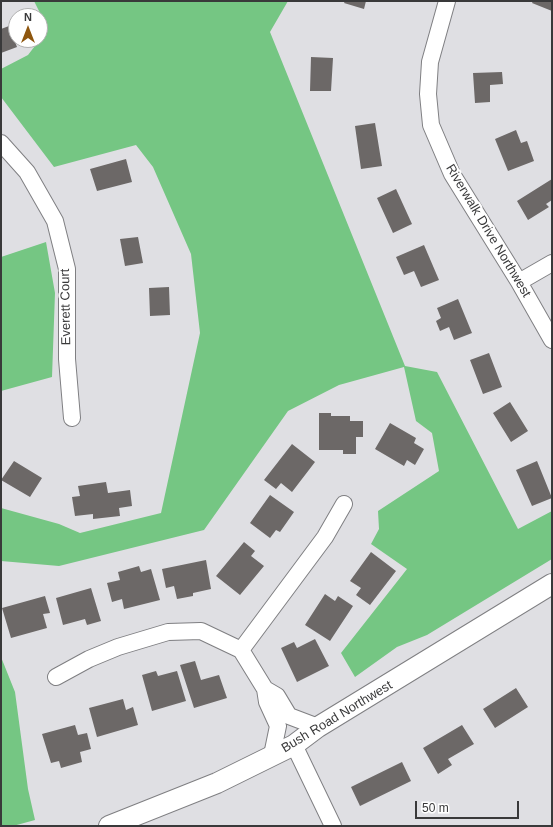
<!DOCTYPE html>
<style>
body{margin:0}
#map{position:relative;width:553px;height:827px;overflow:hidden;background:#dfdfe3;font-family:Helvetica,sans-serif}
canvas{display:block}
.frame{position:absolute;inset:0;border:2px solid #39393a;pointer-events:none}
.north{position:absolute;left:8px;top:8px;width:40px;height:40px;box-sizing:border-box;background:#fff;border:1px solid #b0b0b0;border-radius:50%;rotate:0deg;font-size:11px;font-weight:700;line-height:16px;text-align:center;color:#39393a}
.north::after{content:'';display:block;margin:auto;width:14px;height:18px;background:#8e560e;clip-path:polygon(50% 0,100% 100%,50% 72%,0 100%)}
.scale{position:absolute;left:415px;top:801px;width:104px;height:18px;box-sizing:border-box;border:2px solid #39393a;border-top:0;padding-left:5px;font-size:12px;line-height:14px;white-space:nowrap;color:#39393a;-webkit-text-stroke:3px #fff;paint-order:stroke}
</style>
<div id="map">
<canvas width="553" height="827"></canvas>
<div class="frame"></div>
<div class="north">N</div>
<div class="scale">50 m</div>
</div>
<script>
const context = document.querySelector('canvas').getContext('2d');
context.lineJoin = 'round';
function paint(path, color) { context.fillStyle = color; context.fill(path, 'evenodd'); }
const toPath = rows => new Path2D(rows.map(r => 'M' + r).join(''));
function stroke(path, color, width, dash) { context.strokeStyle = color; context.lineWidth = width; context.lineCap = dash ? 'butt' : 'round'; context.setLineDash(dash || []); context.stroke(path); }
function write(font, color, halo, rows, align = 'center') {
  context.font = font + ' Helvetica,sans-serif'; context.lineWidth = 4; context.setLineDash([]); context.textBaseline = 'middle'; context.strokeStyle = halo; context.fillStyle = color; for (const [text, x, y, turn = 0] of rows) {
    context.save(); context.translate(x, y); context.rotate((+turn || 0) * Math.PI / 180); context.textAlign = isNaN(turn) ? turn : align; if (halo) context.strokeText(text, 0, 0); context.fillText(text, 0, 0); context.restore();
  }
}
const forest = toPath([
 [34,1,288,1,270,32,405,366,437,372,518,529,552,511,552,559,427,635,397,647,355,677,341,653,407,569,371,544,379,529,378,511,439,471,432,433,416,421,404,367,339,385,288,411,204,530,59,566,1,561,1,508,59,524,80,533,161,513,200,333,191,254,153,167,136,145,54,167,1,97,1,69,28,55,48,29],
 [46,242,55,293,52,377,1,391,1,257],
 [1,657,15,692,28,789,35,820,13,826,1,826]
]);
const building = toPath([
 [345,1,366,1,364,9,344,3],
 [533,1,552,1,552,11,532,3],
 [9,26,17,47,1,53,1,29],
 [311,57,333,58,331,91,310,91],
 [502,72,503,84,490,85,490,102,475,103,473,73],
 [375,123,382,166,361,169,355,126],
 [516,130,521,143,527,141,534,161,508,171,495,139],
 [126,159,132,182,97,191,90,169],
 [552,179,552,200,546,204,549,207,528,220,517,201],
 [396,189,412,224,393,233,377,198],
 [138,237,143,263,125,266,120,239],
 [424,245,439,280,421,287,414,271,404,275,396,257],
 [169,287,170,315,150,316,149,288],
 [458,299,472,333,454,340,449,327,440,331,436,321,441,318,437,308],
 [489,353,502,387,483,394,470,360],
 [510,402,528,431,511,442,493,413],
 [319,413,331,413,331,416,350,416,350,421,363,421,363,437,356,437,356,454,343,454,343,450,319,450],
 [390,423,416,438,414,443,424,449,415,465,407,460,404,466,375,449],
 [292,444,315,462,292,492,281,483,276,489,264,480],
 [14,461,42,478,30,497,1,480],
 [537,461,552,498,532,506,516,470],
 [106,482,108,493,130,490,132,506,119,508,120,516,93,519,93,514,75,516,72,497,80,496,78,486],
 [270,495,294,512,280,532,276,530,270,538,250,523],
 [244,542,255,551,251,556,264,566,240,595,216,576],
 [371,552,396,571,370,605,356,595,361,588,350,581],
 [206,560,211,589,193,593,193,596,177,599,174,586,166,588,162,569],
 [139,566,141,572,151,569,160,600,124,609,122,599,112,602,107,583,120,580,118,572],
 [91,588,101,621,87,625,85,619,63,625,56,598],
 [325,594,335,601,338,596,353,606,330,641,305,625],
 [45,596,50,613,43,614,47,628,11,638,2,608],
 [315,639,329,666,297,682,281,648,294,642,297,648],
 [195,661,201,680,219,675,227,698,194,708,180,665],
 [156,671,158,676,177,671,186,701,152,711,142,675],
 [516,688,528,707,495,728,483,709],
 [123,699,126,710,133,707,138,725,97,737,89,708],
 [75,725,78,735,87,733,91,749,80,752,82,762,61,768,59,761,51,763,42,734],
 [462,725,474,744,448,759,452,765,438,774,423,748],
 [402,762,411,781,360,806,351,787]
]);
const minor = toPath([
 [447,1,430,62,428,94,431,125,452,174,519,282,552,340],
 [1,143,27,172,55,221,67,269,67,359,72,418],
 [519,282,552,263],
 [241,650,325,537,344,504],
 [56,677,89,659,118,647,168,632,201,631,241,650,265,689,267,702,278,726,272,755],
 [265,689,277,696,289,716,318,727],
 [294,745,333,826]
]);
const tertiary = toPath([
 [109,826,217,783,294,745,318,727,552,584]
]);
const streetNames = [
 ["Riverwalk Drive Northwest",488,231,59],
 ["Everett Court",66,307,-91],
 ["Bush Road Northwest",337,717,-31]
];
paint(forest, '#75c683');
paint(building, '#6c6867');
stroke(minor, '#7f7f82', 18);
stroke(tertiary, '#7f7f82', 22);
stroke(minor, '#fff', 16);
stroke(tertiary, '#fff', 20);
write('13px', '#39393a', '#fff', streetNames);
</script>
